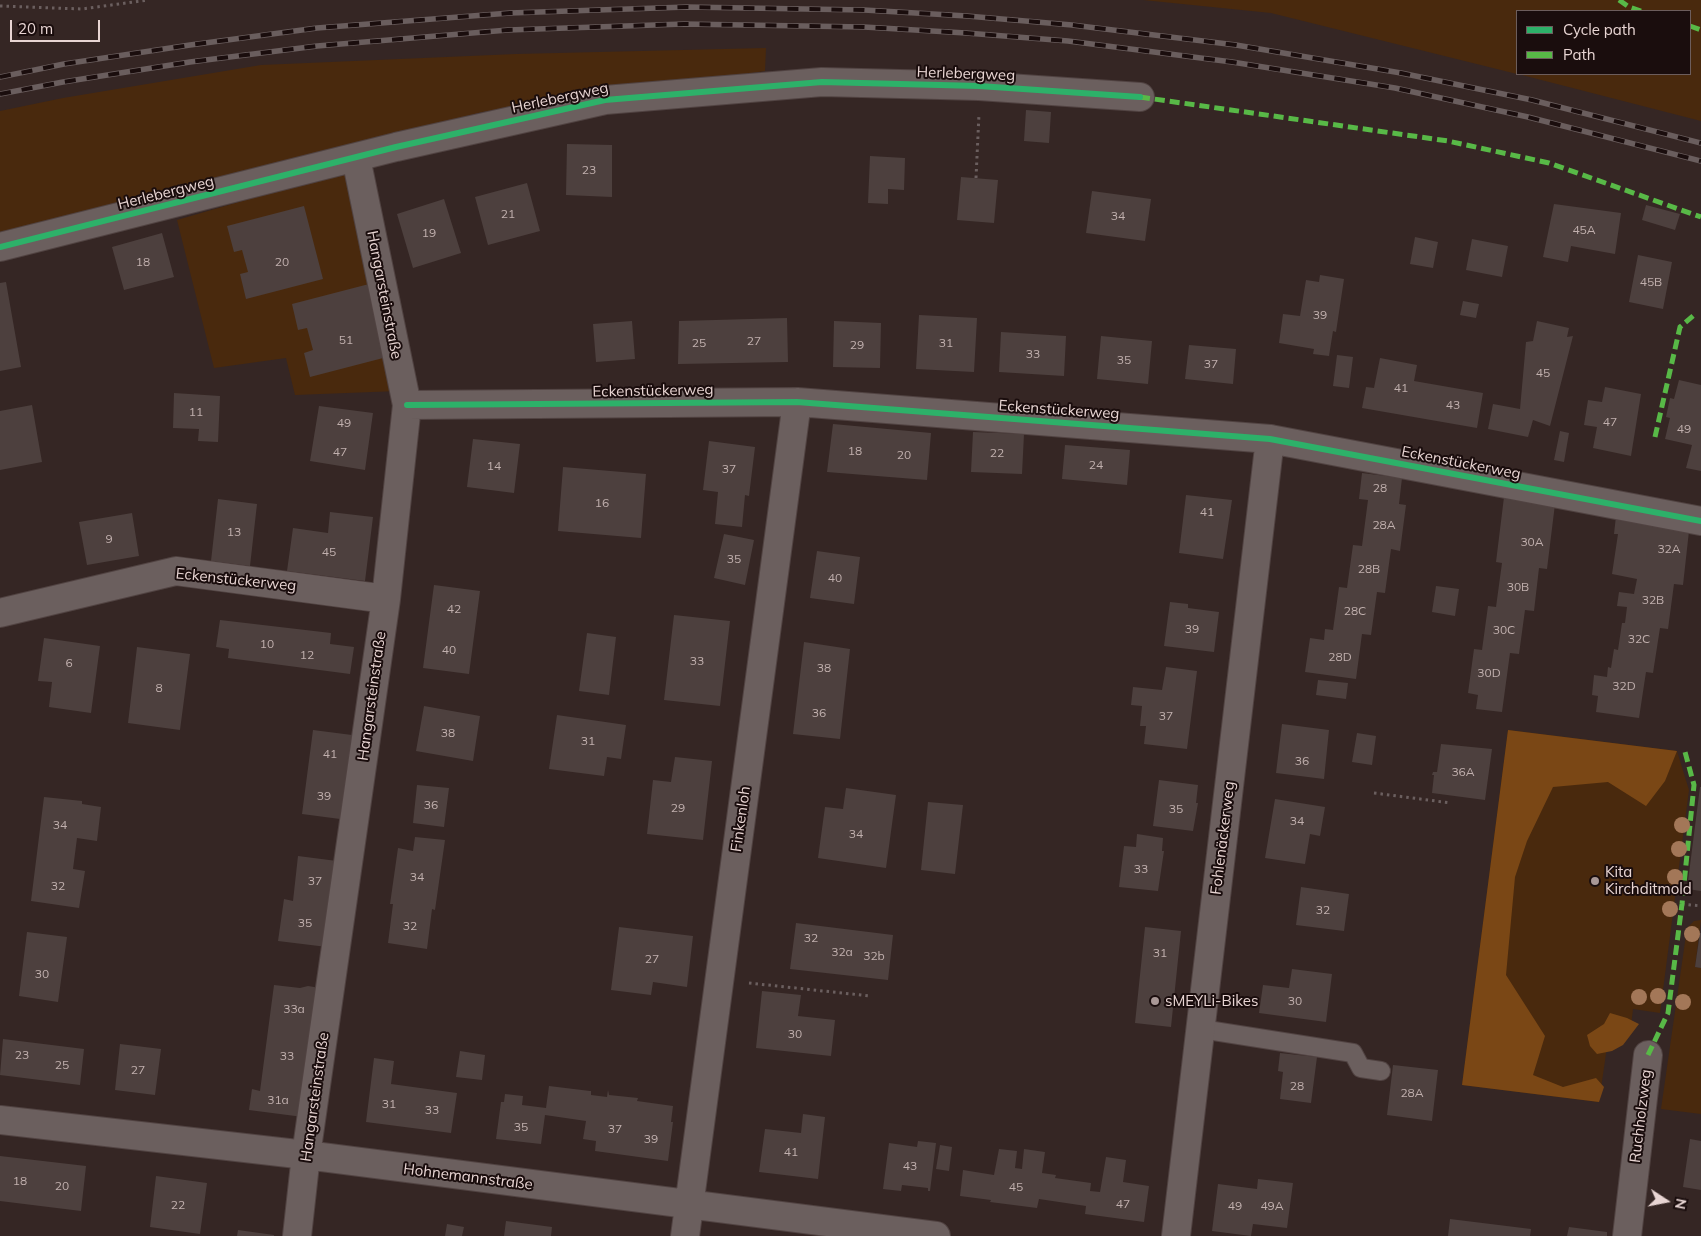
<!DOCTYPE html>
<meta charset="utf-8">
<style>
body{margin:0}
#map{position:relative;width:1701px;height:1236px;overflow:hidden;background:#352624;font-family:Mulish,sans-serif}
canvas{display:block}
.legend{position:absolute;left:1516px;top:10px;width:175px;height:65px;box-sizing:border-box;background:#1a0d0d;border:1px solid #6c5d5c;margin:0;padding:6px 9px;list-style:none;font-size:15px;color:#e8d5d3}
.legend li{display:flex;align-items:center;gap:10px;height:25px}
.legend b{width:25px;border:1px solid #6c5d5c}
.north{position:absolute;left:1641px;top:1176px;width:50px;height:50px;-webkit-text-stroke:4px #1a0d0d;paint-order:stroke;rotate:101deg;font-size:14px;font-weight:700;line-height:20px;text-align:center;color:#e8d5d3}
.north::after{content:'';display:block;margin:auto;width:18px;height:22px;background:#e8d5d3;clip-path:polygon(50% 0,100% 100%,50% 72%,0 100%)}
.scale{position:absolute;left:10px;top:20px;width:90px;height:22px;box-sizing:border-box;border:2px solid #e8d5d3;border-top:0;padding-left:6px;font-size:15px;line-height:18px;white-space:nowrap;color:#e8d5d3;-webkit-text-stroke:4px #1a0d0d;paint-order:stroke}
</style>
<div id="map">
<canvas width="1701" height="1236"></canvas>
<ul class="legend">
<li><b style="height:6px;background:#2db169"></b>Cycle path</li>
<li><b style="height:6px;background:#58b947"></b>Path</li>
</ul>
<div class="north">N</div>
<div class="scale">20 m</div>
</div>
<script>
const context = document.querySelector('canvas').getContext('2d');
context.lineJoin = 'round';
function paint(path, color) { context.fillStyle = color; context.fill(path, 'evenodd'); }
const toPath = rows => new Path2D(rows.map(r => 'M' + r).join(''));
function stroke(path, color, width, dash) { context.strokeStyle = color; context.lineWidth = width; context.lineCap = dash ? 'butt' : 'round'; context.setLineDash(dash || []); context.stroke(path); }
function write(font, color, halo, rows, align = 'center') {
  context.font = font + ' Mulish,sans-serif'; context.lineWidth = 4; context.setLineDash([]); context.textBaseline = 'middle'; context.strokeStyle = halo; context.fillStyle = color; for (const [text, x, y, turn = 0] of rows) {
    context.save(); context.translate(x, y); context.rotate((+turn || 0) * Math.PI / 180); context.textAlign = isNaN(turn) ? turn : align; if (halo) context.strokeText(text, 0, 0); context.fillText(text, 0, 0); context.restore();
  }
}
const green = toPath([
 [1143,0,1701,0,1701,121,1518,74,1690,74,1690,11,1517,11,1517,74,1271,13],
 [766,48,765,71,482,112,0,238,0,111,63,98,261,65,516,54],
 [352,169,398,391,295,395,286,358,214,368,177,220],
 [1508,730,1677,751,1689,790,1660,1013,1633,1009,1630,1035,1609,1033,1599,1102,1462,1085],
 [1701,920,1695,967,1701,968,1701,1114,1661,1109,1687,928,1694,921]
]);
const forest = toPath([
 [1508,730,1677,751,1665,781,1646,806,1608,782,1553,787,1527,841,1515,877,1506,975,1545,1036,1533,1075,1563,1087,1596,1078,1604,1087,1599,1102,1462,1085],
 [1610,1013,1627,1018,1639,1024,1623,1045,1612,1051,1597,1054,1590,1046,1587,1035,1604,1024]
]);
const building = toPath([
 [1026,110,1051,112,1049,143,1024,141],
 [567,144,612,145,612,197,566,195],
 [870,156,905,158,904,190,888,189,888,204,868,203],
 [961,177,998,180,994,223,957,220],
 [527,183,540,231,488,245,475,197],
 [1092,191,1151,199,1145,241,1086,233],
 [444,199,461,253,413,268,397,214],
 [1554,204,1621,213,1615,254,1571,246,1568,262,1543,257],
 [1646,205,1680,214,1675,230,1642,220],
 [304,206,323,279,246,299,240,274,248,272,242,250,234,252,227,226],
 [162,233,174,277,124,290,112,247],
 [1415,237,1438,242,1433,268,1410,264],
 [1472,239,1508,246,1502,277,1466,270],
 [1638,255,1672,262,1663,309,1629,302],
 [1320,275,1344,279,1336,332,1333,331,1329,356,1313,354,1314,349,1279,343,1283,314,1300,316,1306,280,1319,282],
 [6,282,21,367,0,371,0,283],
 [369,284,387,357,310,377,304,353,313,350,307,328,298,330,292,304],
 [1463,301,1479,304,1476,318,1460,315],
 [919,315,977,318,974,372,916,369],
 [787,318,788,362,678,364,679,321],
 [632,321,635,359,596,362,593,324],
 [834,321,881,323,880,368,833,367],
 [1537,321,1569,328,1567,337,1573,336,1550,426,1533,420,1528,437,1488,429,1493,404,1520,409,1526,342,1533,341],
 [1001,332,1066,336,1064,376,999,372],
 [1101,336,1152,341,1148,384,1097,379],
 [1189,345,1236,349,1233,384,1185,379],
 [1337,355,1353,357,1349,388,1333,386],
 [1380,358,1417,365,1414,381,1483,393,1477,428,1362,408,1366,387,1374,388],
 [1679,380,1701,385,1701,471,1686,468,1692,445,1665,439,1670,418,1666,417,1670,398,1674,399],
 [1605,387,1641,394,1631,456,1593,448,1597,427,1584,425,1588,400,1602,402],
 [174,393,220,396,218,442,198,441,199,429,173,428],
 [32,405,42,462,0,470,0,411],
 [319,406,373,413,365,470,310,461],
 [833,424,931,433,927,480,827,472],
 [1560,431,1569,433,1564,462,1554,460],
 [973,432,1024,434,1022,474,971,472],
 [473,439,520,444,514,493,467,487],
 [709,441,755,447,749,496,745,495,742,527,715,524,718,492,703,490],
 [1065,445,1130,450,1127,485,1062,479],
 [563,467,646,474,641,538,558,531],
 [1362,473,1402,478,1399,504,1406,505,1400,551,1391,549,1385,593,1377,592,1371,635,1362,634,1356,679,1305,672,1310,638,1324,640,1325,629,1333,630,1339,587,1347,588,1353,545,1362,546,1368,500,1359,499],
 [1186,495,1232,500,1223,559,1179,553],
 [1504,497,1555,504,1547,569,1539,568,1534,611,1525,610,1519,654,1510,653,1502,712,1476,709,1478,695,1468,693,1474,649,1482,650,1488,606,1496,607,1502,563,1496,562],
 [218,499,257,504,250,566,211,561],
 [330,512,373,517,365,581,287,571,293,528,328,533],
 [132,513,139,556,87,565,79,522],
 [1616,516,1689,531,1683,585,1674,584,1668,629,1660,628,1653,673,1646,672,1639,718,1596,712,1598,696,1592,695,1594,675,1607,677,1608,667,1611,668,1614,649,1618,650,1622,623,1625,623,1627,607,1617,606,1619,592,1634,594,1637,579,1612,574,1618,534,1614,534],
 [724,534,754,540,745,585,714,578],
 [817,551,860,557,854,604,810,598],
 [434,585,480,591,469,674,423,668],
 [1436,586,1459,589,1455,616,1432,612],
 [1170,602,1188,604,1188,608,1219,612,1214,652,1164,646],
 [674,615,730,621,720,706,664,700],
 [220,620,331,633,330,644,354,647,350,674,228,658,229,649,216,647],
 [587,633,616,637,609,695,579,691],
 [44,638,100,646,91,713,49,707,52,682,38,681],
 [804,642,850,649,840,739,793,734],
 [137,647,190,654,180,730,128,723],
 [1166,667,1197,671,1187,749,1144,744,1146,726,1140,726,1142,706,1131,705,1133,687,1162,690],
 [1318,680,1348,683,1346,699,1316,695],
 [424,706,480,716,473,761,416,751],
 [557,715,626,725,621,759,607,757,604,776,549,769],
 [1282,724,1329,730,1324,779,1276,773],
 [313,730,352,735,340,819,302,814],
 [1357,733,1376,736,1372,765,1352,762],
 [1441,744,1492,749,1485,800,1432,793,1434,775,1432,775,1433,772,1437,772],
 [675,757,712,761,703,840,647,834,653,780,671,782],
 [1159,780,1198,785,1196,803,1198,803,1193,831,1153,826],
 [417,785,449,788,444,827,413,823],
 [1700,787,1701,787,1701,891,1687,889],
 [846,788,896,795,886,868,818,858,825,807,843,809],
 [44,797,82,801,82,804,101,807,97,841,77,838,73,869,85,871,79,908,31,901],
 [1275,799,1325,807,1320,836,1310,834,1305,864,1265,858],
 [928,802,963,805,955,874,921,870],
 [1137,834,1163,838,1162,851,1164,851,1158,891,1119,887,1124,846,1136,847],
 [415,837,445,840,435,910,432,909,427,949,388,943,393,904,390,904,398,848,413,851],
 [298,856,337,861,327,947,278,941,284,899,293,901],
 [1301,887,1349,894,1344,931,1296,925],
 [796,923,893,935,888,980,790,969],
 [619,927,693,936,687,987,653,982,651,995,611,990],
 [1145,927,1181,931,1171,1027,1135,1023],
 [27,932,67,937,58,1002,19,996],
 [1700,933,1701,933,1701,968,1695,967],
 [1292,969,1332,974,1326,1022,1259,1013,1263,985,1289,988],
 [274,985,300,988,308,986,320,988,303,1117,249,1110,252,1089,260,1091],
 [762,991,801,995,798,1016,835,1020,831,1056,756,1048],
 [3,1039,84,1049,80,1085,0,1075],
 [120,1044,161,1049,155,1095,115,1090],
 [460,1051,485,1055,482,1080,456,1077],
 [1280,1053,1317,1057,1311,1103,1280,1099,1283,1072,1278,1071],
 [374,1058,394,1061,391,1084,457,1093,451,1133,366,1122],
 [1393,1065,1438,1070,1432,1121,1387,1115],
 [549,1086,590,1091,591,1091,591,1095,607,1097,608,1090,609,1095,638,1098,637,1101,673,1106,671,1122,673,1122,668,1161,595,1151,596,1141,583,1139,586,1121,545,1115,541,1144,496,1139,501,1102,504,1102,505,1094,523,1096,522,1105,546,1108],
 [803,1114,825,1117,818,1179,759,1172,765,1129,801,1133],
 [1690,1139,1701,1141,1701,1190,1683,1187],
 [918,1141,936,1143,930,1191,928,1191,928,1188,902,1185,901,1191,883,1189,889,1143,917,1147],
 [940,1145,952,1147,949,1171,936,1169],
 [999,1149,1017,1151,1015,1168,1022,1169,1024,1149,1045,1152,1042,1173,1056,1175,1055,1178,1091,1183,1090,1191,1100,1192,1106,1157,1126,1160,1123,1182,1149,1186,1144,1222,1085,1214,1086,1206,1039,1199,1037,1208,990,1202,991,1200,960,1196,963,1170,994,1175],
 [0,1156,86,1166,81,1211,0,1201],
 [156,1176,207,1183,200,1234,150,1227],
 [1258,1179,1293,1183,1287,1228,1253,1224,1251,1236,1212,1231,1218,1184,1257,1189],
 [1450,1219,1531,1229,1530,1236,1448,1236],
 [506,1221,552,1227,551,1236,504,1236],
 [447,1224,464,1227,462,1236,445,1236],
 [1569,1227,1607,1232,1607,1236,1567,1236],
 [238,1230,274,1235,274,1236,237,1236]
]);
const path = toPath([
 [0,6,82,9,148,0],
 [976,178,979,114],
 [1374,793,1451,803],
 [1682,904,1701,906],
 [749,983,870,996]
]);
const service = toPath([
 [1201,1029,1353,1053,1361,1068,1381,1071]
]);
const minor = toPath([
 [0,247,396,147,605,100,822,82,979,86,1140,97],
 [407,405,797,402,1270,439,1701,521],
 [0,613,176,571,386,599],
 [0,1120,306,1155,936,1236],
 [297,1236,306,1155,386,599,407,405,356,158],
 [685,1236,797,402],
 [1176,1236,1270,439],
 [1627,1236,1648,1055]
]);
const rail = toPath([
 [0,77,64,64,190,45,317,28,510,13,687,7,864,10,967,16,1072,25,1236,45,1401,73,1532,100,1701,143],
 [0,94,63,82,190,62,317,46,508,30,684,24,864,27,966,33,1068,41,1232,62,1395,88,1528,117,1701,161]
]);
const quiet = toPath([
 [1619,0,1629,7,1641,11],
 [1690,26,1701,30],
 [1140,97,1448,141,1549,163,1701,217],
 [1655,437,1680,327,1694,315],
 [1648,1055,1668,1013,1682,904,1694,785,1685,752]
]);
const cycleway = toPath([
 [0,247,396,147,605,100,822,82,979,86,1140,97],
 [407,405,797,402,1270,439,1701,521]
]);
const trees = [
 [1682,825],
 [1679,849],
 [1675,877],
 [1670,909],
 [1692,934],
 [1658,996],
 [1639,997],
 [1683,1002]
];
const markers = [
 [1595,881,5,"#a99896"],
 [1155,1001,5,"#a99896"]
];
const numberNames = [
 ["23",589,170],
 ["21",508,214],
 ["34",1118,216],
 ["45A",1584,230],
 ["19",429,233],
 ["18",143,262],
 ["20",282,262],
 ["45B",1651,282],
 ["39",1320,315],
 ["51",346,340],
 ["27",754,341],
 ["25",699,343],
 ["31",946,343],
 ["29",857,345],
 ["33",1033,354],
 ["35",1124,360],
 ["37",1211,364],
 ["45",1543,373],
 ["41",1401,388],
 ["43",1453,405],
 ["11",196,412],
 ["47",1610,422],
 ["49",344,423],
 ["49",1684,429],
 ["18",855,451],
 ["47",340,452],
 ["22",997,453],
 ["20",904,455],
 ["24",1096,465],
 ["14",494,466],
 ["37",729,469],
 ["28",1380,488],
 ["16",602,503],
 ["41",1207,512],
 ["28A",1384,525],
 ["13",234,532],
 ["9",109,539],
 ["30A",1532,542],
 ["32A",1669,549],
 ["45",329,552],
 ["35",734,559],
 ["28B",1369,569],
 ["40",835,578],
 ["30B",1518,587],
 ["32B",1653,600],
 ["42",454,609],
 ["28C",1355,611],
 ["39",1192,629],
 ["30C",1504,630],
 ["32C",1639,639],
 ["10",267,644],
 ["40",449,650],
 ["12",307,655],
 ["28D",1340,657],
 ["33",697,661],
 ["6",69,663],
 ["38",824,668],
 ["30D",1489,673],
 ["32D",1624,686],
 ["8",159,688],
 ["36",819,713],
 ["37",1166,716],
 ["38",448,733],
 ["31",588,741],
 ["41",330,754],
 ["36",1302,761],
 ["36A",1463,772],
 ["39",324,796],
 ["36",431,805],
 ["29",678,808],
 ["35",1176,809],
 ["34",1297,821],
 ["34",60,825],
 ["34",856,834],
 ["33",1141,869],
 ["34",417,877],
 ["37",315,881],
 ["32",58,886],
 ["32",1323,910],
 ["35",305,923],
 ["32",410,926],
 ["32",811,938],
 ["32a",842,952],
 ["31",1160,953],
 ["32b",874,956],
 ["27",652,959],
 ["30",42,974],
 ["30",1295,1001],
 ["33a",294,1009],
 ["30",795,1034],
 ["23",22,1055],
 ["33",287,1056],
 ["25",62,1065],
 ["27",138,1070],
 ["28",1297,1086],
 ["28A",1412,1093],
 ["31a",278,1100],
 ["31",389,1104],
 ["33",432,1110],
 ["35",521,1127],
 ["37",615,1129],
 ["39",651,1139],
 ["41",791,1152],
 ["43",910,1166],
 ["18",20,1181],
 ["20",62,1186],
 ["45",1016,1187],
 ["47",1123,1204],
 ["22",178,1205],
 ["49",1235,1206],
 ["49A",1272,1206]
];
const streetNames = [
 ["Herlebergweg",966,74,2],
 ["Herlebergweg",560,98,-12],
 ["Herlebergweg",166,193,-14],
 ["Hangarsteinstraße",384,295,79],
 ["Eckenstückerweg",653,391,-1],
 ["Eckenstückerweg",1059,410,4],
 ["Eckenstückerweg",1461,463,11],
 ["Eckenstückerweg",236,580,6],
 ["Hangarsteinstraße",372,696,-82],
 ["Finkenloh",741,819,-82],
 ["Fohlenäckerweg",1223,838,-83],
 ["Hangarsteinstraße",315,1097,-82],
 ["Ruchholzweg",1641,1116,-83],
 ["Hohnemannstraße",468,1177,7]
];
const poiNames = [
 ["Kita",1605,872],
 ["Kirchditmold",1605,889],
 ["sMEYLi-Bikes",1165,1001]
];
paint(green, '#49290d');
paint(forest, '#7a4715');
paint(building, '#4d403e');
stroke(service, '#514342', 20);
stroke(minor, '#514342', 30);
stroke(path, '#6b5f5f', 3, [2.5, 4]);
stroke(service, '#6b5f5e', 18);
stroke(minor, '#6b5f5e', 28);
stroke(rail, '#6a5e5e', 5.5);
stroke(rail, '#1a0d0d', 4, [11]);
stroke(quiet, '#58b947', 5, [10, 5]);
stroke(cycleway, '#2db169', 6);
context.fillStyle = '#a37758';
for (const [x, y] of trees) { context.beginPath(); context.arc(x, y, 8, 0, 2 * Math.PI); context.fill(); }
for (const [x, y, r, color] of markers) { const dot = new Path2D(); dot.arc(x, y, r, 0, 2 * Math.PI); context.fillStyle = color; context.fill(dot); stroke(dot, '#1a0d0d', 2); }
write('12px', '#c1b0ae', null, numberNames);
write('15px', '#e8d5d3', '#1a0d0d', streetNames);
write('15px', '#e8d5d3', '#1a0d0d', poiNames, 'left');
</script>
